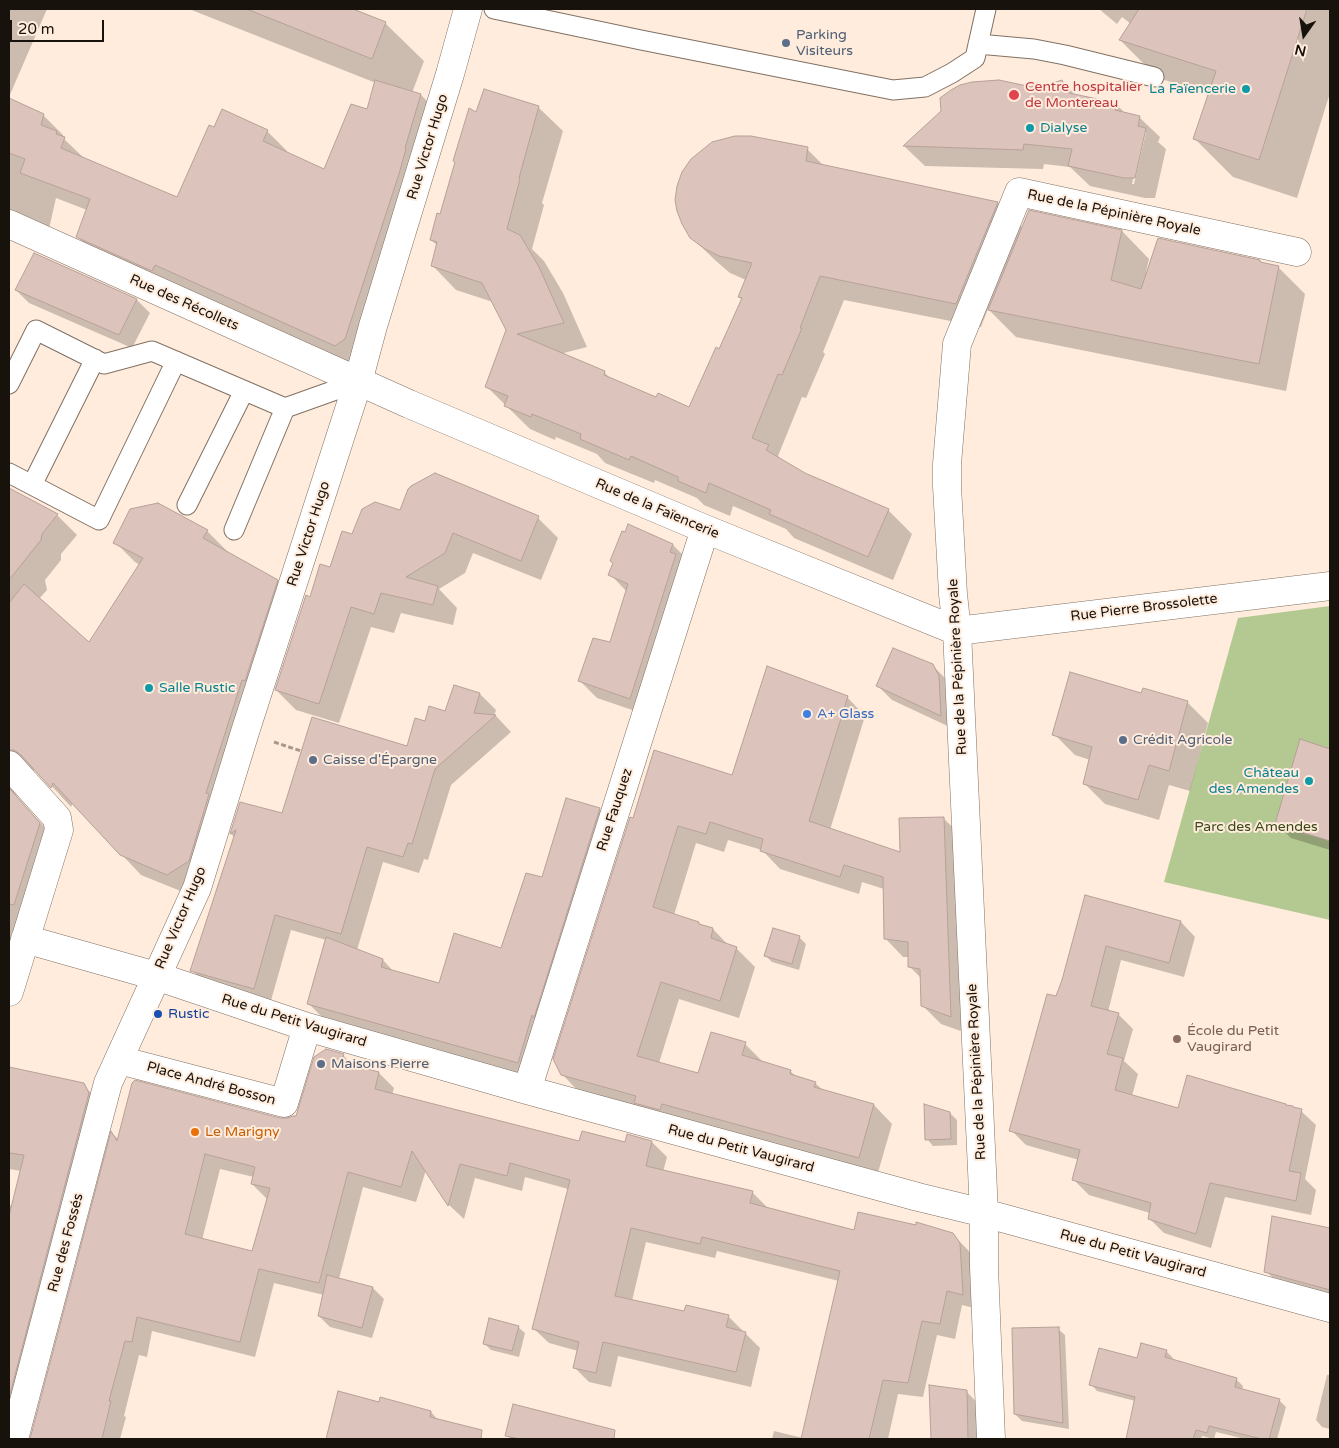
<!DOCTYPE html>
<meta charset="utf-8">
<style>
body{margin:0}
#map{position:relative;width:1339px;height:1448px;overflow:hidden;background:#ffecdc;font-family:"Varela Round",sans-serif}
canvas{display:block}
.frame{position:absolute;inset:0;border:10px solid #18120d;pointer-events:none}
.north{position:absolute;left:1279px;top:10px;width:50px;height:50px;-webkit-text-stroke:4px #ffecdc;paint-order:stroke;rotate:193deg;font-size:14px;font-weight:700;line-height:20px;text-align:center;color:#18120d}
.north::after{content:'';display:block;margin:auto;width:18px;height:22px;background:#18120d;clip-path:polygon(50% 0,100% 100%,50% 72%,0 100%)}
.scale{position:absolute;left:10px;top:20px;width:94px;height:22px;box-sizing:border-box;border:2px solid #18120d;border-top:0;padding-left:6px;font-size:15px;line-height:18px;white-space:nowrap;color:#18120d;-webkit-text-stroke:4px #ffecdc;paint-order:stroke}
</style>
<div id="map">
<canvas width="1339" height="1448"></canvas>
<div class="frame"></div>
<div class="north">N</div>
<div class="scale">20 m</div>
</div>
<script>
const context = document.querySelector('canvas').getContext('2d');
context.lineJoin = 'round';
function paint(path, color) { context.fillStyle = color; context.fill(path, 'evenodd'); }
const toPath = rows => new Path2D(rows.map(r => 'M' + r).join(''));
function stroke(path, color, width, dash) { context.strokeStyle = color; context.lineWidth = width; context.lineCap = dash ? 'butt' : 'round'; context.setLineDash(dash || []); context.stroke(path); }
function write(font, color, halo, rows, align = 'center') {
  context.font = font + ' "Varela Round",sans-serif'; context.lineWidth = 4; context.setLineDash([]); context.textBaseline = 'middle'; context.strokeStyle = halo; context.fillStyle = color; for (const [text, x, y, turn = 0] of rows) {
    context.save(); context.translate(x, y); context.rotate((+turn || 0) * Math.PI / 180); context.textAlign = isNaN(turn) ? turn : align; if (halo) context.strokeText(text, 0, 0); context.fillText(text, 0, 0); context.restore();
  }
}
const green = toPath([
 [1330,606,1330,920,1164,882,1238,618]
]);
const shadow = toPath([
 [9,9,47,9,9,97],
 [189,9,349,9,385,23,424,61,412,93,421,95,441,115,355,365,97,257,77,236,87,210,56,198,49,229,9,236,9,100,43,115,63,135,63,138,85,159,178,199,267,131,287,151,286,153,325,170,368,111,376,83],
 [1099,9,1330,9,1330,93,1297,198,1233,177,1195,139,1210,94,1158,78,1120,40,1131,24,1122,17,1117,24],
 [1062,81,1076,96,1117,105,1126,114,1139,117,1160,137,1158,142,1166,149,1155,198,1145,198,1090,186,1070,167,1044,164,1043,169,925,166,905,147,943,111],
 [1144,132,1146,132,1134,184,1132,184],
 [538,107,563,131,542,203,544,205,532,249,544,261,563,293,587,347,560,354,604,372,612,380,656,399,689,409,720,350,742,300,739,297,746,280,730,273,716,261,691,237,807,149,824,166,998,203,1023,228,1029,211,1122,231,1149,259,1146,272,1148,273,1259,261,1262,263,1278,267,1305,294,1286,391,1016,337,988,309,981,327,844,300,823,352,825,354,806,398,802,397,778,456,783,462,805,474,888,510,912,534,893,580,794,538,786,529,733,506,730,516,704,505,697,498,655,480,654,483,605,463,597,454,556,437,555,440,530,429,486,386,507,330,493,302,456,290,432,265,438,246,431,240,477,113],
 [16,290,137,300,150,313,132,348,29,303],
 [9,490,57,515,77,535,61,554,61,560,45,580,47,590,39,599,89,644,140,565,135,562,115,542,158,505,207,531,227,551,227,553,277,581,297,601,188,894,141,875,73,803,71,807,38,771,34,770,26,769,13,789,17,797,60,844,9,1005],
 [401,511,538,518,558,538,541,580,473,553,465,573,439,589,457,608,453,625,401,613,394,633,371,627,339,723,296,710,276,690,311,599,353,536],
 [629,526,673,545,690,562,647,715,597,698,580,681,610,643,627,592,610,574],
 [932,665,947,680,954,729,892,700,878,686],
 [454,686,480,694,496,710,494,716,496,716,511,732,451,785,428,860,424,859,419,873,383,862,357,950,383,960,394,972,440,985,502,949,543,879,599,809,614,824,532,1077,323,1018,308,1003,326,940,291,930,270,1004,208,986,192,970,235,838,231,834,241,804,283,815,408,747,426,723,446,712],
 [1142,694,1187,702,1208,723,1190,791,1169,785,1159,820,1105,804,1084,783,1090,760,1075,755,1054,734],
 [847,697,865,716,830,830,902,854,943,818,962,836,969,1034,941,1024,923,1006,922,979,910,967,910,957,903,957,885,938,884,889,862,882,859,894,780,869,762,850,728,840,724,852,696,843,674,915,699,923,701,925,713,929,729,946,736,948,755,967,739,1018,679,999,659,1063,699,1075,745,1044,764,1063,790,1071,797,1077,815,1083,824,1091,874,1105,892,1124,877,1176,580,1093,562,1074,631,819,733,776],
 [1301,741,1330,750,1330,850,1291,838,1277,824],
 [1086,897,1181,922,1195,937,1184,977,1121,960,1108,1012,1118,1014,1133,1029,1124,1061,1138,1074,1132,1096,1179,1109,1287,1106,1301,1111,1316,1125,1305,1179,1316,1190,1311,1215,1225,1197,1211,1248,1164,1233,1149,1218,1150,1213,1089,1195,1074,1180,1079,1160,1026,1145,1011,1130,1057,998],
 [799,937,806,944,799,970,772,962,765,955],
 [343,1055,355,1067,379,1073,394,1088,392,1095,580,1143,626,1144,652,1142,667,1157,663,1172,752,1192,767,1207,767,1209,855,1231,952,1234,968,1250,974,1259,978,1309,962,1305,955,1339,937,1335,923,1397,898,1394,888,1439,772,1439,774,1431,803,1438,839,1281,717,1251,715,1258,646,1242,632,1301,685,1312,728,1316,760,1348,751,1387,618,1356,611,1387,589,1382,574,1367,578,1351,549,1343,533,1328,568,1189,525,1177,522,1191,475,1178,464,1219,449,1205,426,1170,416,1202,363,1187,339,1279,373,1288,384,1299,372,1338,330,1327,319,1316,324,1295,274,1283,255,1357,152,1331,147,1357,139,1355,124,1416,126,1417,120,1439,41,1439,45,1429,112,1133,119,1140,297,1118],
 [220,1169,254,1177,252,1184,267,1199,252,1253,202,1240],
 [9,1068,83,1085,103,1105,9,1439,9,1205,13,1206,21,1171,9,1169],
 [950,1113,957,1120,957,1145,933,1146,927,1139],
 [1273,1218,1330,1229,1330,1294,1273,1278,1266,1271],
 [518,1327,525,1333,519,1357,491,1350,484,1343],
 [1058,1329,1065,1335,1069,1429,1022,1421,1015,1414],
 [1166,1351,1173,1358,1172,1360,1236,1379,1243,1386,1242,1390,1279,1400,1286,1407,1277,1439,1245,1439,1216,1432,1214,1439,1202,1436,1201,1439,1135,1439,1129,1433,1135,1401,1097,1391,1091,1384,1138,1359],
 [1327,1375,1330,1375,1330,1429,1322,1427,1316,1420],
 [966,1391,985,1411,986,1439,934,1439,933,1423],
 [339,1393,380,1403,431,1412,439,1421,470,1429,480,1439,327,1439],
 [595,1426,608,1439,511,1439,507,1435]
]);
const building = toPath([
 [249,9,353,9,386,22,372,59,249,10,249,9],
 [1139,9,1307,9,1259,160,1193,139,1216,71,1119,40,1139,9],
 [375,80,421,94,405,148,406,149,399,174,345,339,335,346,155,265,152,271,76,237,90,199,20,173,25,159,9,153,9,98,44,114,41,125,57,131,56,134,65,137,61,148,177,197,209,125,214,127,222,109,268,130,263,141,324,169,351,104,367,109,375,80],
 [999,80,1032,87,1033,82,1047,85,1062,80,1069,93,1117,103,1115,110,1140,116,1138,126,1146,128,1135,178,1124,178,1068,166,1072,149,1024,144,1023,150,903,146,941,111,940,98,951,90,960,85,972,82,999,80],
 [484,89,539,106,519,178,520,179,507,229,520,235,539,267,564,323,517,334,605,371,604,375,656,397,658,393,689,407,716,347,719,349,742,298,738,297,752,263,719,256,705,249,690,238,682,224,677,211,675,200,677,186,682,172,691,159,712,142,735,136,751,136,808,147,806,161,998,202,956,304,820,276,800,328,802,328,782,375,778,374,752,438,769,445,766,450,805,473,889,509,868,557,769,514,771,510,709,483,706,493,678,481,678,477,631,456,629,460,580,439,581,434,532,414,531,417,504,406,508,396,485,387,506,330,482,283,431,266,437,242,430,240,437,213,440,214,455,162,453,161,469,108,476,112,484,89],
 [1029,210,1122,230,1111,280,1141,289,1158,238,1260,260,1260,262,1279,266,1259,364,988,310,1029,210],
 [34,253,137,299,119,335,15,290,34,253],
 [435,473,539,516,521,561,453,533,445,553,406,577,438,586,433,605,381,593,374,614,351,607,319,704,275,690,306,595,310,597,320,564,330,567,342,531,352,534,362,509,375,502,400,510,408,489,411,486,435,473],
 [9,488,58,514,42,534,41,540,9,580,9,488],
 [158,503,208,530,203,538,278,580,245,681,242,680,206,793,209,794,189,861,167,875,120,855,53,783,51,788,21,755,14,750,9,750,9,603,24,584,89,642,143,558,113,543,130,509,158,503],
 [628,524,673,544,670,552,676,554,630,699,578,681,593,638,610,642,628,584,608,575,613,563,610,561,622,531,625,532,628,524],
 [893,648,933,664,939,676,941,716,876,686,893,648],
 [767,666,848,696,809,821,900,852,899,818,944,817,951,1017,921,1006,920,969,908,967,908,942,884,939,883,877,844,865,840,877,760,851,763,839,710,822,706,834,678,826,653,907,699,922,699,924,713,928,711,938,737,947,720,1001,661,982,637,1056,698,1073,711,1032,746,1042,742,1055,791,1070,790,1074,816,1082,814,1087,874,1104,859,1158,662,1104,660,1110,634,1103,636,1096,561,1075,553,1059,630,817,633,818,654,750,732,775,767,666],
 [1070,672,1141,693,1143,688,1188,701,1169,771,1149,765,1138,800,1083,784,1092,747,1052,735,1070,672],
 [454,685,480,693,474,713,496,715,435,769,412,844,408,843,403,857,367,847,341,934,275,915,254,989,190,971,236,830,230,834,240,802,282,813,312,717,407,746,415,718,425,721,429,706,445,711,454,685],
 [1300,739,1330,749,1330,841,1275,824,1300,739],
 [9,788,40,823,14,905,9,904,9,788],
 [566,798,600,808,534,1018,532,1015,518,1063,307,1004,326,937,383,959,381,967,439,983,454,933,501,948,526,873,542,877,566,798],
 [1085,895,1181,921,1169,963,1106,946,1091,1006,1119,1013,1107,1054,1123,1058,1115,1090,1178,1108,1187,1075,1286,1104,1286,1105,1293,1106,1293,1107,1302,1109,1289,1171,1301,1173,1296,1201,1210,1183,1196,1234,1148,1219,1151,1203,1072,1180,1080,1150,1009,1131,1047,994,1056,996,1062,980,1085,895],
 [773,928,800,936,792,964,764,956,773,928],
 [326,1049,344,1054,341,1062,379,1072,375,1089,579,1141,582,1131,625,1142,627,1134,652,1141,646,1166,753,1191,750,1203,854,1230,858,1212,916,1225,916,1222,953,1233,960,1243,963,1295,947,1291,940,1324,922,1321,908,1383,883,1380,869,1439,801,1439,840,1271,702,1237,700,1244,631,1228,615,1296,684,1311,686,1305,729,1315,726,1327,746,1332,736,1372,603,1342,596,1373,573,1368,579,1342,532,1329,570,1180,510,1163,507,1176,460,1164,448,1206,412,1151,401,1187,348,1172,319,1283,259,1269,240,1342,137,1317,132,1342,125,1341,109,1401,111,1401,102,1439,30,1439,111,1131,117,1141,132,1083,135,1080,280,1118,287,1118,293,1116,296,1116,314,1057,326,1049],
 [205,1154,255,1167,251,1184,270,1188,252,1251,185,1234,205,1154],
 [9,1067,84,1083,89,1093,9,1398,9,1216,24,1155,9,1153,9,1067],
 [924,1104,950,1112,951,1139,925,1140,924,1104],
 [1272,1216,1330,1228,1330,1290,1264,1272,1272,1216],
 [327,1275,373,1287,362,1328,318,1316,327,1275],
 [489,1318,519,1326,512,1351,483,1344,489,1318],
 [1059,1327,1063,1423,1014,1414,1012,1328,1059,1327],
 [1141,1343,1167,1350,1165,1357,1237,1378,1235,1387,1280,1399,1269,1439,1262,1439,1209,1426,1207,1433,1196,1430,1193,1439,1126,1439,1135,1397,1089,1385,1099,1348,1137,1358,1141,1343],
 [929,1385,967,1390,968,1439,931,1439,929,1385],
 [338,1391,379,1402,380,1397,431,1411,430,1417,482,1430,481,1439,326,1439,338,1391],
 [513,1404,615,1430,614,1439,520,1439,505,1436,513,1404]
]);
const path = toPath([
 [274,742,301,751]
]);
const lane = toPath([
 [494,9,641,40,893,90,925,87,952,73,975,58,986,9],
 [978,44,1034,49,1065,55,1154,77],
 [9,384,36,330,104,364,152,351,285,408,358,382],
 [9,473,32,485,95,359],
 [32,485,99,520,176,361],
 [187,505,244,391],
 [234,530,285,408]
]);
const street = toPath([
 [9,224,409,404,705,529,957,631,1330,586],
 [9,765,57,818,59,830,9,992],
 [25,939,156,976,307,1027,527,1090,918,1197,984,1213,1330,1308],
 [119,1060,284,1103,307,1027],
 [527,1090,705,529],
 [14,1439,108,1083,197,888,245,732,358,382,373,326,450,74,468,9],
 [991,1439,984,1267,984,1213,957,631,953,594,947,486,947,464,957,344,1019,192,1297,252]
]);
const markers = [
 [786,43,5,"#5c6f8a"],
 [1246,89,5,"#0f9aa8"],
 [1014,95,6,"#e0444e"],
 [1030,128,5,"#0f9aa8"],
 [149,688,5,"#0f9aa8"],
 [807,714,5,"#3f7fe0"],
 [1123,740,5,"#5c6f8a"],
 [313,760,5,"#5c6f8a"],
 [1309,781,5,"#0f9aa8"],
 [158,1014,5,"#1a4fb4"],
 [1177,1039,5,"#8d6e63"],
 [321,1064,5,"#5c6f8a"],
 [195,1132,5,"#e8710a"]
];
const serviceNames = [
 ["Parking",796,35],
 ["Visiteurs",796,51],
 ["Crédit Agricole",1133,740],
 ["Caisse d'Épargne",323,760],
 ["Maisons Pierre",331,1064]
];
const healthNames = [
 ["Centre hospitalier",1025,87],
 ["de Montereau",1025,103]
];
const cultureNames = [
 ["La Faïencerie",1236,89],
 ["Dialyse",1040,128,"left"],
 ["Salle Rustic",159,688,"left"],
 ["Château",1299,773],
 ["des Amendes",1299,789]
];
const streetNames = [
 ["Rue Victor Hugo",428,147,-73],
 ["Rue de la Pépinière Royale",1114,213,12],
 ["Rue des Récollets",184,303,24],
 ["Rue de la Faïencerie",657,509,23],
 ["Rue Victor Hugo",309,534,-72],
 ["Rue Pierre Brossolette",1144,608,-7],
 ["Rue de la Pépinière Royale",958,667,-93],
 ["Rue Fauquez",615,810,-72],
 ["Rue Victor Hugo",181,918,-67],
 ["Rue du Petit Vaugirard",294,1021,17],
 ["Rue de la Pépinière Royale",977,1072,-93],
 ["Place André Bosson",211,1084,15],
 ["Rue du Petit Vaugirard",741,1149,15],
 ["Rue des Fossés",66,1243,-75],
 ["Rue du Petit Vaugirard",1133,1254,15]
];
const shopNames = [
 ["A+ Glass",817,714]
];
const parkNames = [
 ["Parc des Amendes",1256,827]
];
const transitNames = [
 ["Rustic",168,1014]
];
const educationNames = [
 ["École du Petit",1187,1031],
 ["Vaugirard",1187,1047]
];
const foodNames = [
 ["Le Marigny",205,1132]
];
paint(green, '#b4c892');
paint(shadow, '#0003');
paint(building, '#dcc3bb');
stroke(building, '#b7a098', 1);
stroke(lane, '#817163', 21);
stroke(street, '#817163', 29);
stroke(path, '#a6988c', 3, [5, 2.5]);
stroke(lane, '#fff', 19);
stroke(street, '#fff', 28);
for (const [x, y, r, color] of markers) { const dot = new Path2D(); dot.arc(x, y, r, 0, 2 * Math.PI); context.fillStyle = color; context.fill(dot); stroke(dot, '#ffecdc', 2); }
write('14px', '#4e5e75', '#ffecdc', serviceNames, 'left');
write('14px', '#be3a42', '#ffecdc', healthNames, 'left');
write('14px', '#0d838f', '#ffecdc', cultureNames, 'right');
write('14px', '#18120d', '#ffecdc', streetNames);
write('14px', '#366cbe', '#ffecdc', shopNames, 'left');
write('14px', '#394817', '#ffecdc', parkNames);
write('14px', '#164399', '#ffecdc', transitNames, 'left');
write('14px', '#785e54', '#ffecdc', educationNames, 'left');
write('14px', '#c56008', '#ffecdc', foodNames, 'left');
</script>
